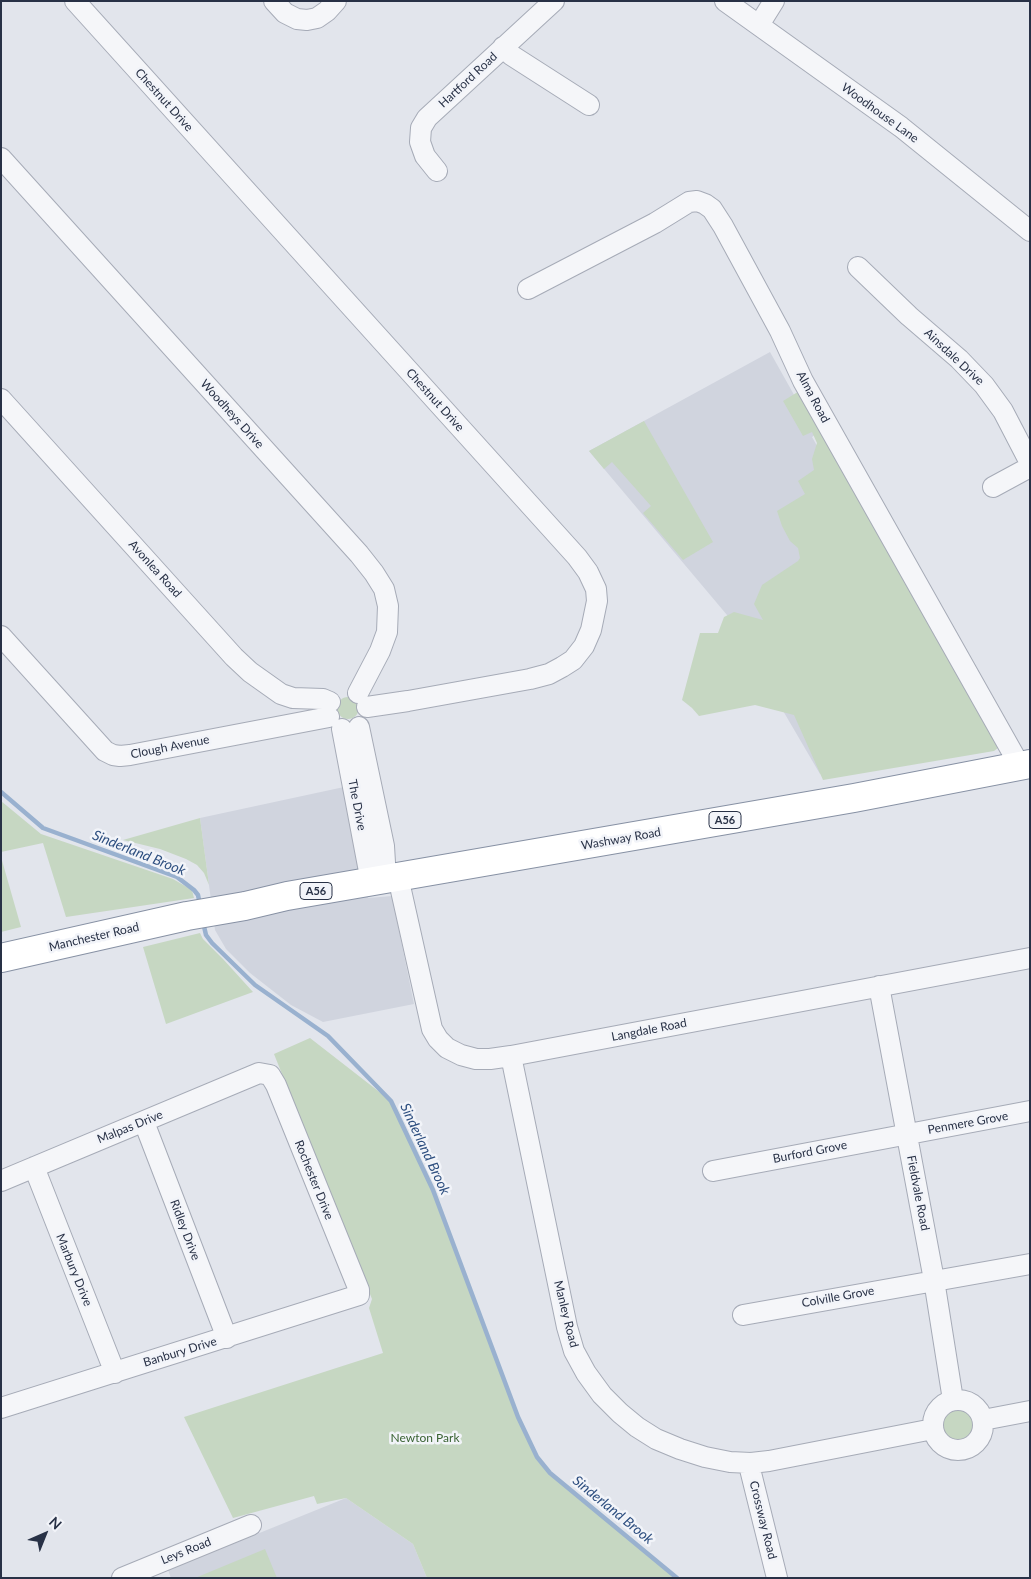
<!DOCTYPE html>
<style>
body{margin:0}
#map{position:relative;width:1031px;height:1579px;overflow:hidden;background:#e2e5ec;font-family:Lato,sans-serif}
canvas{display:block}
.frame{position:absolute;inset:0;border:2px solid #283146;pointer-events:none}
.north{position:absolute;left:20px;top:1509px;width:50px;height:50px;-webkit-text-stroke:4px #f2f4f9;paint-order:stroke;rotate:44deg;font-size:14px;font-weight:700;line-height:20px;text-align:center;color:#283146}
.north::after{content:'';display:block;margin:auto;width:18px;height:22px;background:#283146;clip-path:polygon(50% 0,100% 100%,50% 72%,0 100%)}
</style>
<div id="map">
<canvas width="1031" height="1579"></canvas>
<div class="frame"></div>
<div class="north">N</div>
</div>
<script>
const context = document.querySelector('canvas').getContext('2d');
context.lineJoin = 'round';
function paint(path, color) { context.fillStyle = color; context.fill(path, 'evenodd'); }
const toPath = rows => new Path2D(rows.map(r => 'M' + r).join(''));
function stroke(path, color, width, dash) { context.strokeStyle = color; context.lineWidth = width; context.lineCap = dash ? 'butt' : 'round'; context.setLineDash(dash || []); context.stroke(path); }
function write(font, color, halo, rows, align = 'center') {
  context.font = font + ' Lato,sans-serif'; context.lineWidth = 5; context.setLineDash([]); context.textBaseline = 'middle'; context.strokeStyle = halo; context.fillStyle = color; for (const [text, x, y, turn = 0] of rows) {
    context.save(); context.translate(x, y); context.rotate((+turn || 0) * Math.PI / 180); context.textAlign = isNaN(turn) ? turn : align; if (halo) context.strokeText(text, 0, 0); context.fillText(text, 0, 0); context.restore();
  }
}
const built = toPath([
 [770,352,816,434,812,437,988,747,820,774,727,615,589,451],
 [344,787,368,898,392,896,414,1004,323,1022,291,1005,250,973,226,949,215,930,200,818],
 [346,1498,413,1544,427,1578,171,1578,168,1570]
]);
const green = toPath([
 [801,390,999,745,998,748,994,751,823,780,794,715,755,705,699,716,692,708,682,700,700,633,718,633,724,617,734,612,763,620,754,604,762,585,798,561,800,558,798,548,790,541,782,526,777,511,805,494,798,481,814,470,812,459,817,443,812,432,803,436,783,401],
 [644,421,713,542,683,560,643,513,651,506,612,462,604,469,589,451],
 '337 708a11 11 0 1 1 22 0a11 11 0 1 1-22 0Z',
 [1,801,41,834,173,879,192,890,194,898,66,917,43,843,1,852],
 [200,818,209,885,204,873,197,865,186,859,160,849,123,840],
 [1,857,21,927,1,932],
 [200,933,203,939,223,959,253,992,166,1024,143,947],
 [310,1038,391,1101,433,1190,518,1417,537,1457,550,1473,677,1578,427,1578,413,1544,346,1498,317,1504,314,1496,233,1518,184,1417,383,1353,369,1308,372,1299,274,1054],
 '941 1424a16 16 0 1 1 32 0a16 16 0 1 1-32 0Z',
 [265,1549,277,1578,195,1578]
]);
const stream = toPath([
 [1,792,43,828,177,877,194,890,198,895,200,905],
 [203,922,206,935,212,943,255,985,328,1036,391,1101,433,1190,518,1417,537,1457,550,1473,677,1578]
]);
const minor = toPath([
 [75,1,577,557,588,572,596,589,597,601,591,630,584,646,573,660,562,667,549,674,530,679,408,701,367,707],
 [274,1,285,13,297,19,307,20,317,18,327,11,336,1],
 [725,1,901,127,1030,231],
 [759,25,774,1],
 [503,47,511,55,589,105],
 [1,158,359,554,374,573,384,589,388,606,387,632,380,651,358,693],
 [437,171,425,156,420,142,421,128,427,118,554,1],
 [858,267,909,316,959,359,984,385,1003,411,1030,463],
 [528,289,655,223,689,202,697,201,705,204,712,209,723,226,780,331,803,381,1020,766],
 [1,399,234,657,250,672,281,694,293,698,323,699,330,702],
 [993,487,1030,467],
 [1,636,105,751,113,755,120,756,130,755,329,717],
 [359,727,384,846,386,879],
 [342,729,371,882],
 [398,877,432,1029,438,1039,447,1048,461,1055,476,1059,490,1059,511,1056,1030,958],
 [879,986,934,1280,953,1400],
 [511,1056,567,1327,574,1351,586,1373,602,1395,620,1413,637,1427,656,1439,680,1449,705,1457,730,1462,751,1463,769,1461,933,1429],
 [144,1122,227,1338],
 [34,1167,115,1373],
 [713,1171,1030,1111],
 [1,1181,259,1073,270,1075,276,1085,359,1290,359,1295,1,1408],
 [743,1315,1030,1264],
 '933 1425a25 25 0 1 1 50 0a25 25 0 1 1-50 0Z',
 [983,1420,1030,1411],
 [751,1463,750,1469,777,1578],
 [122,1578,251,1525]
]);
const highway = toPath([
 [1,958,187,916,245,906,287,896,854,798,1030,764]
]);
const shields = [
 [725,820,32],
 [316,891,32]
];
const shieldNames = [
 ["A56",725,820],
 ["A56",316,891]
];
const streetNames = [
 ["Hartford Road",468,80,-43],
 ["Chestnut Drive",164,100,48],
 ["Woodhouse Lane",880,113,36],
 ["Ainsdale Drive",954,357,43],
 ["Alma Road",813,397,62],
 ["Chestnut Drive",435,400,48],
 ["Woodheys Drive",232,414,48],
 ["Avonlea Road",155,569,48],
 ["Clough Avenue",170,747,-11],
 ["The Drive",357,805,79],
 ["Washway Road",621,839,-10],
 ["Manchester Road",94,937,-13],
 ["Langdale Road",649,1030,-11],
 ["Penmere Grove",968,1123,-10],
 ["Malpas Drive",130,1127,-22],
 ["Burford Grove",810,1152,-11],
 ["Rochester Drive",314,1180,68],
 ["Fieldvale Road",918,1193,79],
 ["Ridley Drive",185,1230,69],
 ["Marbury Drive",74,1270,68],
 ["Colville Grove",838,1297,-10],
 ["Manley Road",566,1314,76],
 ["Banbury Drive",180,1352,-17],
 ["Crossway Road",763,1520,76],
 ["Leys Road",186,1551,-22]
];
const parkNames = [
 ["Newton Park",425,1438]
];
const waterNames = [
 ["Sinderland Brook",139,853,22],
 ["Sinderland Brook",425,1149,65],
 ["Sinderland Brook",613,1510,39]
];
paint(built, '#d0d4de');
paint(green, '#c6d7c2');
stroke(stream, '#99b1cf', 4.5);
stroke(minor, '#a6abb7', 22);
stroke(highway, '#8791a4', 30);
stroke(minor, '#f5f6f9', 20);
stroke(highway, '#fff', 28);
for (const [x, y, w] of shields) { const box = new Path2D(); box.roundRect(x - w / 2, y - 8.5, w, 17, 4); context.fillStyle = '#f2f4f9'; context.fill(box); stroke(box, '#283146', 1); }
write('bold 11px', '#283146', null, shieldNames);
write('12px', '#283146', '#f2f4f9', streetNames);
write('12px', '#3a6333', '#f2f4f9', parkNames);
write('italic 14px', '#2d4e7f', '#f2f4f9', waterNames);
</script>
